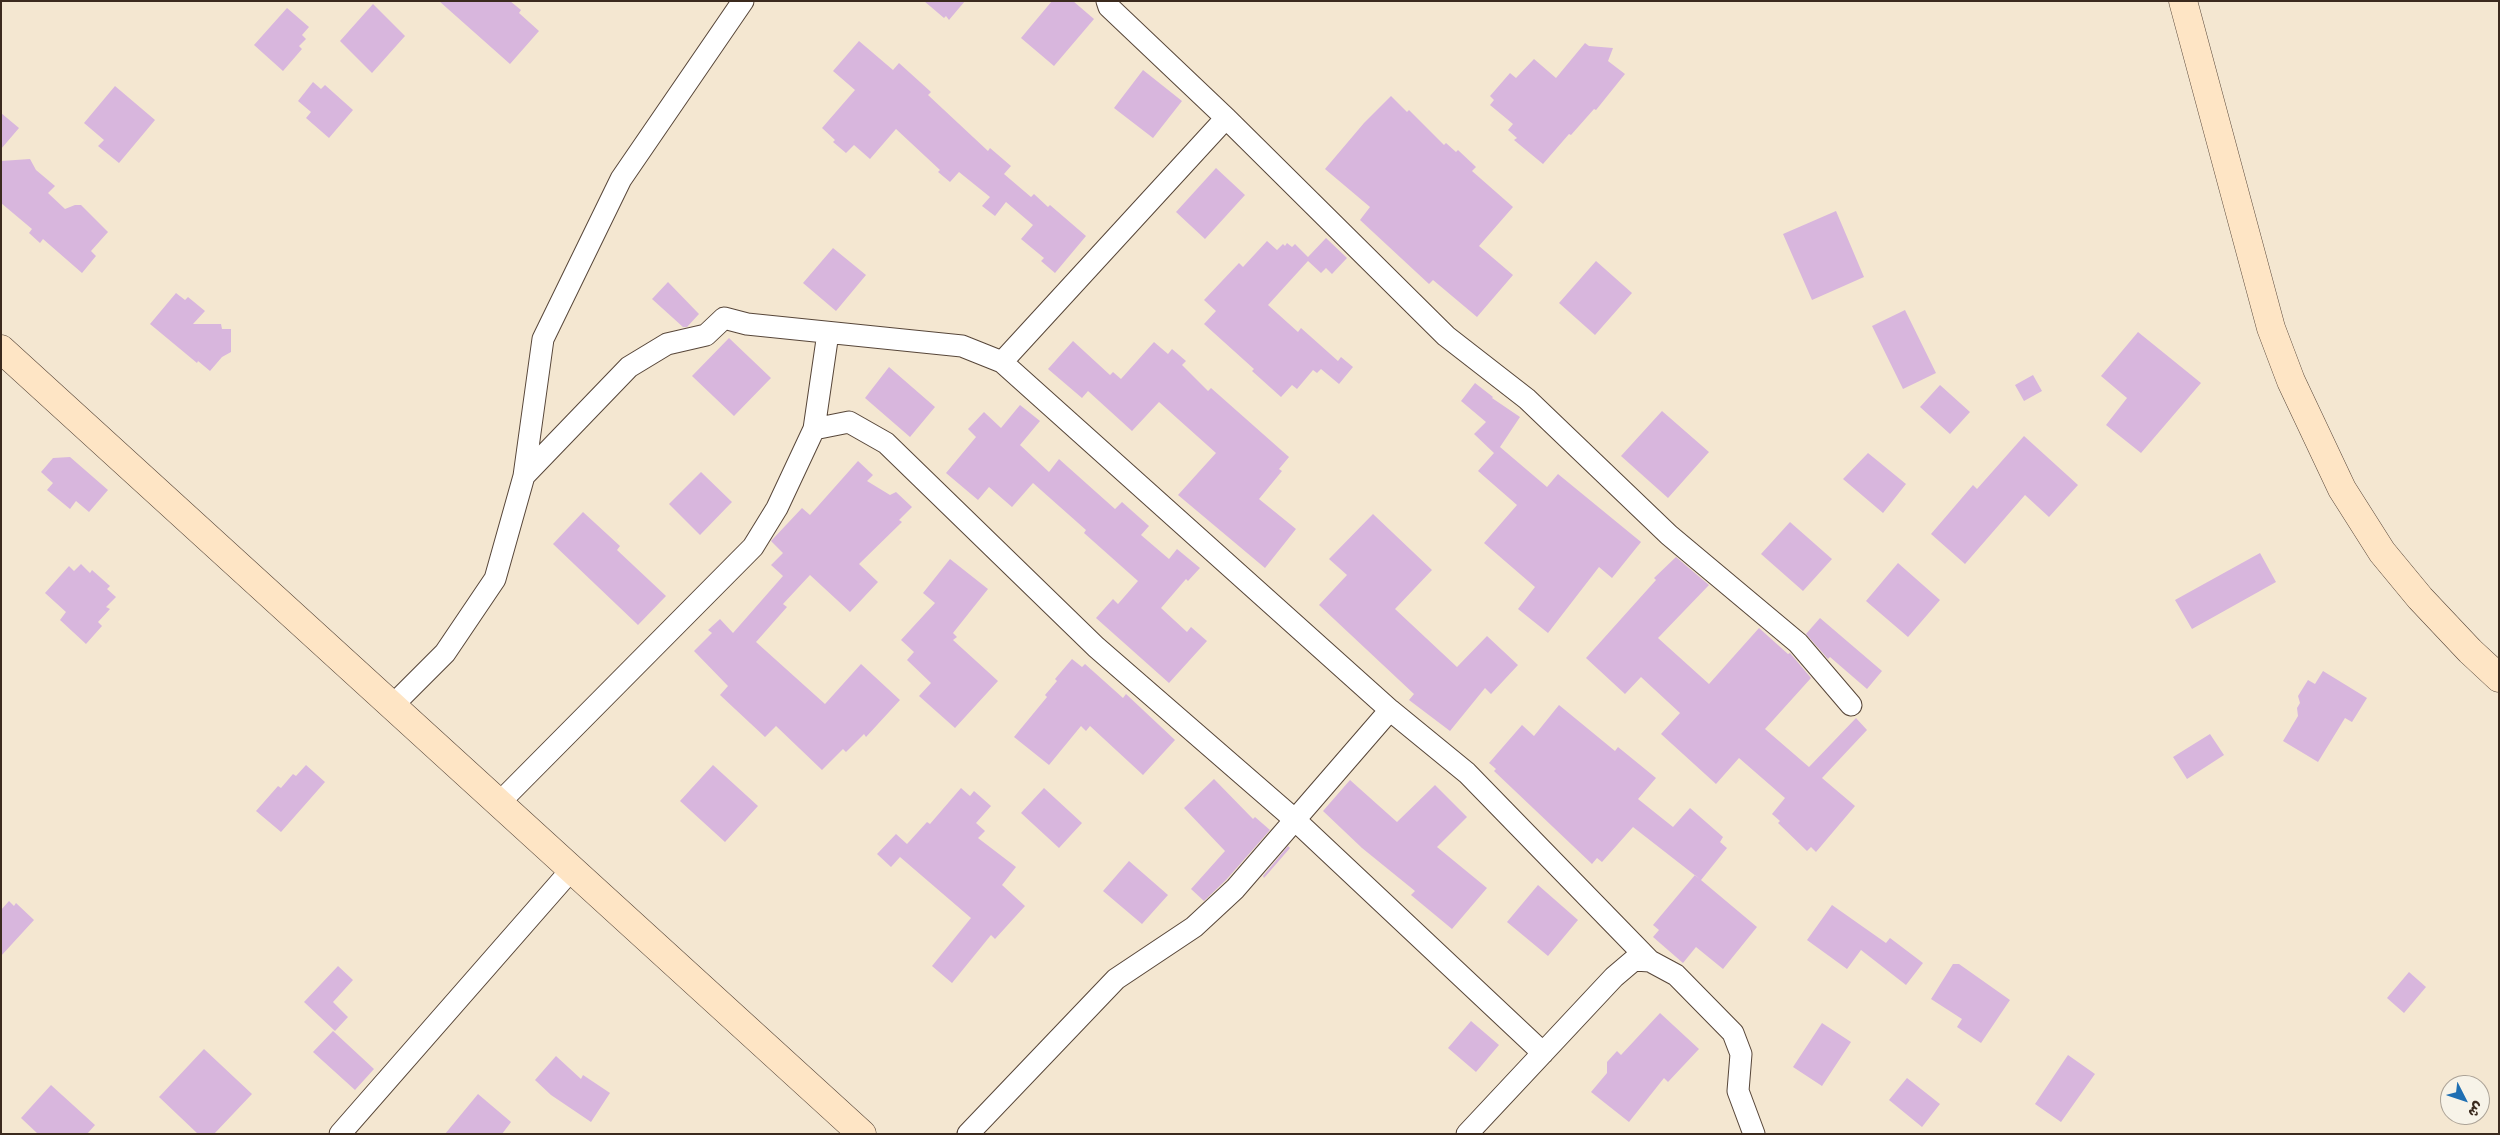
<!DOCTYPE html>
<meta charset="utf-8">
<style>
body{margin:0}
#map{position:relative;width:2500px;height:1135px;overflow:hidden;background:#f4e7d1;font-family:Caveat,"Playpen Sans Arabic",sans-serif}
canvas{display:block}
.frame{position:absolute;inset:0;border:2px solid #3b2a1e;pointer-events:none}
.north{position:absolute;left:2440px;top:1075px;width:50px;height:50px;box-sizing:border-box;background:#f7f3e8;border:1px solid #aca397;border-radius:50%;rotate:131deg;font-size:14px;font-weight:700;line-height:20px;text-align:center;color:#3b2a1e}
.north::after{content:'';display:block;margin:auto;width:18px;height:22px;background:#1f6fb2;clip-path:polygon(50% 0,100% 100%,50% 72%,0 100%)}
</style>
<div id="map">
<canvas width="2500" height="1135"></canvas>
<div class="frame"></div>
<div class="north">ش</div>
</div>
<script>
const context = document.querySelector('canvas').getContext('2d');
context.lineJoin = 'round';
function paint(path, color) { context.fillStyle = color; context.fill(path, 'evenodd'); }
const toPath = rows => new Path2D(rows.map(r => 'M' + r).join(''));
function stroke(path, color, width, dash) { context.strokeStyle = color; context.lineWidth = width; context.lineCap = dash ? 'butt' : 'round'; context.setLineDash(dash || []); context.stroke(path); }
const building = toPath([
 [439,1,510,1,521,10,519,13,539,31,510,64],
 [924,1,965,1,949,20,946,16,944,18],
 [1052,1,1073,1,1094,19,1054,66,1021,38],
 [373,4,405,36,372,73,340,41],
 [287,8,309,27,302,35,306,39,299,46,302,49,283,71,254,45],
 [859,41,893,70,899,63,931,92,928,95,988,151,990,148,1011,166,1004,174,1031,197,1034,194,1048,207,1050,205,1086,236,1055,273,1041,261,1044,258,1021,239,1033,225,1006,202,995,216,982,206,990,197,959,172,950,182,938,172,940,170,896,129,870,159,854,145,846,153,833,142,835,140,822,128,855,90,833,71],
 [1585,43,1589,46,1613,48,1608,61,1625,74,1596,110,1594,109,1571,135,1569,134,1543,164,1514,140,1517,138,1508,130,1513,124,1490,105,1494,100,1490,96,1510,73,1516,78,1534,59,1556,78],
 [1143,70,1182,101,1153,138,1114,108],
 [313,82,321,89,325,85,353,110,329,138,306,118,311,112,298,101],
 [115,86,155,120,119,163,98,146,104,140,84,123],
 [1391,96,1407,112,1409,110,1444,145,1446,143,1456,152,1458,150,1476,167,1472,171,1513,207,1479,246,1513,275,1477,317,1433,280,1429,284,1360,220,1370,207,1325,169,1364,123],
 [1,113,19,128,1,149],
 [30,159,36,170,55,186,48,193,65,209,75,205,81,205,108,232,91,251,96,256,82,273,43,239,40,243,29,233,32,229,1,203,1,161],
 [1216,168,1245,195,1205,239,1176,212],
 [1836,211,1864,277,1812,300,1783,234],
 [1326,238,1347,258,1332,274,1326,268,1321,273,1308,261,1268,305,1298,332,1301,328,1338,361,1341,357,1353,367,1339,384,1321,369,1317,373,1313,370,1297,389,1292,385,1281,397,1252,371,1254,369,1204,324,1216,311,1204,300,1239,263,1243,267,1267,241,1277,250,1283,244,1285,246,1287,243,1292,247,1295,244,1308,257],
 [833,248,866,275,836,311,803,283],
 [1596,261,1632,293,1595,335,1559,303],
 [668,282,699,314,687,327,683,327,652,299],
 [176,293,185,300,188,297,205,311,193,324,221,324,222,329,231,329,231,352,222,357,210,371,198,361,197,363,150,324],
 [1905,310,1936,373,1903,389,1872,326],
 [2138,332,2201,383,2141,453,2106,425,2127,398,2101,376],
 [729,338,771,378,734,416,692,376],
 [1073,341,1110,375,1113,372,1121,379,1154,342,1168,354,1172,349,1186,361,1182,365,1208,391,1211,388,1289,457,1279,469,1282,471,1259,499,1296,529,1265,568,1178,495,1216,453,1159,402,1132,431,1088,391,1082,398,1048,369],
 [889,367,935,407,910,437,865,398],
 [2033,375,2042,391,2024,401,2015,385],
 [1475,383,1493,397,1492,398,1520,417,1500,447,1547,487,1558,474,1641,542,1612,578,1599,567,1548,633,1518,609,1535,587,1484,543,1517,505,1478,471,1494,453,1474,434,1486,422,1461,401],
 [1940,385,1970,412,1950,434,1920,407],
 [1020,405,1040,421,1020,445,1049,472,1059,459,1115,509,1122,502,1149,526,1141,535,1169,559,1177,549,1200,568,1188,581,1186,579,1161,608,1187,632,1191,627,1207,641,1169,683,1096,618,1113,599,1118,604,1138,581,1084,533,1086,530,1033,483,1012,507,989,487,978,500,946,473,976,437,968,429,984,412,1001,428],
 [1662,411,1709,452,1668,498,1621,456],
 [2024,436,2078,485,2049,517,2025,495,1965,564,1931,534,1973,485,1977,489],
 [1868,453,1906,484,1883,513,1843,479],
 [70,457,108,490,89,512,76,501,70,509,47,490,53,483,41,472,53,458],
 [858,461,873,475,867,481,890,495,896,492,912,507,899,520,902,522,859,564,878,582,850,612,810,575,783,604,787,607,756,642,825,704,861,664,900,700,866,737,864,734,846,752,843,749,822,770,776,726,765,737,720,695,728,686,694,651,712,633,708,630,720,619,733,633,783,576,771,565,783,553,771,541,802,508,810,515],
 [701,472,732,502,700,535,669,504],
 [583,512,620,546,617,550,666,596,638,625,553,544],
 [1373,514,1432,570,1395,609,1457,667,1487,636,1518,665,1491,694,1485,688,1450,731,1409,700,1414,694,1319,605,1347,575,1329,559],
 [1790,522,1832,559,1803,591,1761,554],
 [2260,553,2276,582,2192,629,2175,600],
 [1676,557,1709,585,1658,638,1709,684,1759,628,1788,654,1790,653,1811,678,1765,729,1809,767,1856,718,1867,730,1822,778,1855,806,1816,852,1811,847,1807,851,1778,823,1780,821,1772,814,1785,798,1739,758,1716,784,1661,734,1680,713,1641,677,1625,694,1586,658,1656,580,1654,578],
 [950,559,988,589,953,633,957,637,953,640,998,681,955,728,919,696,931,683,907,660,914,652,901,640,935,603,923,593],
 [1898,563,1940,600,1908,637,1866,601],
 [81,564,90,573,92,570,110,586,107,589,116,597,106,607,110,609,98,622,102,626,86,644,60,620,66,612,45,593,69,566,74,571],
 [1820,618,1882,671,1867,689,1830,657,1828,659,1806,634],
 [1072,659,1082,667,1085,664,1123,698,1126,694,1175,740,1143,775,1090,726,1086,731,1081,726,1049,765,1014,737,1047,697,1045,695,1057,681,1055,679],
 [2323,671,2367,698,2352,722,2345,718,2318,762,2283,741,2298,716,2297,708,2300,703,2298,696,2308,680,2315,684],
 [1559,705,1615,751,1618,747,1656,778,1638,799,1673,827,1690,808,1723,837,1720,842,1727,848,1701,880,1633,827,1602,862,1597,858,1592,864,1494,771,1496,769,1489,763,1522,725,1534,736],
 [2210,734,2224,755,2187,779,2173,757],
 [306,765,325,782,281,832,256,811,278,786,281,788,293,774,296,776],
 [713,765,758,806,725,842,680,801],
 [1214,779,1253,819,1255,817,1270,830,1226,880,1204,901,1191,889,1225,851,1184,808],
 [1350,780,1397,822,1435,785,1467,817,1437,847,1487,888,1452,929,1411,895,1415,891,1362,848,1323,811],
 [961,788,970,796,974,791,991,806,976,823,985,831,978,838,1016,867,1002,885,1025,906,995,939,991,935,952,983,932,966,971,918,900,857,891,867,877,854,896,834,907,844,927,822,930,824],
 [1044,788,1082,823,1059,848,1021,813],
 [1288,846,1290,848,1264,878,1263,876],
 [1129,861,1168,895,1142,924,1103,891],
 [1695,875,1757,927,1723,969,1696,947,1683,963,1653,937,1659,930,1653,925],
 [1538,885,1578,920,1548,956,1507,922],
 [9,901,14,906,16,903,34,920,1,956,1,910],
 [1832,905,1886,943,1890,938,1923,963,1906,985,1861,950,1847,969,1807,940],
 [1953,964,1959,964,2010,1000,1981,1043,1957,1027,1962,1019,1931,999],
 [338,966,353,980,333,1002,348,1017,335,1031,304,1002],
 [2409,972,2426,987,2404,1013,2387,998],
 [1660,1013,1699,1049,1668,1082,1664,1078,1629,1122,1591,1092,1607,1073,1607,1062,1617,1051,1621,1055],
 [1471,1021,1499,1045,1476,1072,1448,1048],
 [1822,1023,1851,1042,1822,1086,1793,1067],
 [333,1031,374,1069,355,1090,313,1052],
 [204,1049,252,1094,214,1134,198,1134,159,1097],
 [2068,1055,2095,1074,2061,1122,2035,1104],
 [556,1056,581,1079,583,1075,610,1093,591,1122,551,1095,535,1080],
 [1907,1078,1940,1104,1922,1127,1889,1100],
 [51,1085,95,1125,87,1134,38,1134,21,1118],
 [478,1094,511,1122,502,1134,445,1134]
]);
const street = toPath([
 [1107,1,1109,7,1226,118,1446,336,1527,399,1669,535,1798,643,1851,705],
 [1002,362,1226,118],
 [814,429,828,333],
 [524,476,629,367,667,344,706,335,724,318,747,324,962,346,1002,362,1390,710,1467,773,1650,961],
 [393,705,445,653,495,579,524,476,543,339,621,179,743,1],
 [499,803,753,547,777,508,814,429,849,422,886,443,1096,647,1294,819,1543,1053],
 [340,1134,572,869],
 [968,1134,1116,979,1194,927,1235,889,1390,710],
 [1467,1134,1614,977,1634,960,1650,961,1676,975,1733,1033,1741,1054,1738,1091,1754,1134]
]);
const secondary = toPath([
 [2183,1,2271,328,2291,381,2342,489,2382,552,2420,598,2470,651,2499,678],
 [1,349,862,1134]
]);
paint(building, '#d8b6dd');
stroke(street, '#574639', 23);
stroke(secondary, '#574639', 29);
stroke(street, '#fff', 21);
stroke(secondary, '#fee5c5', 28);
</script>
